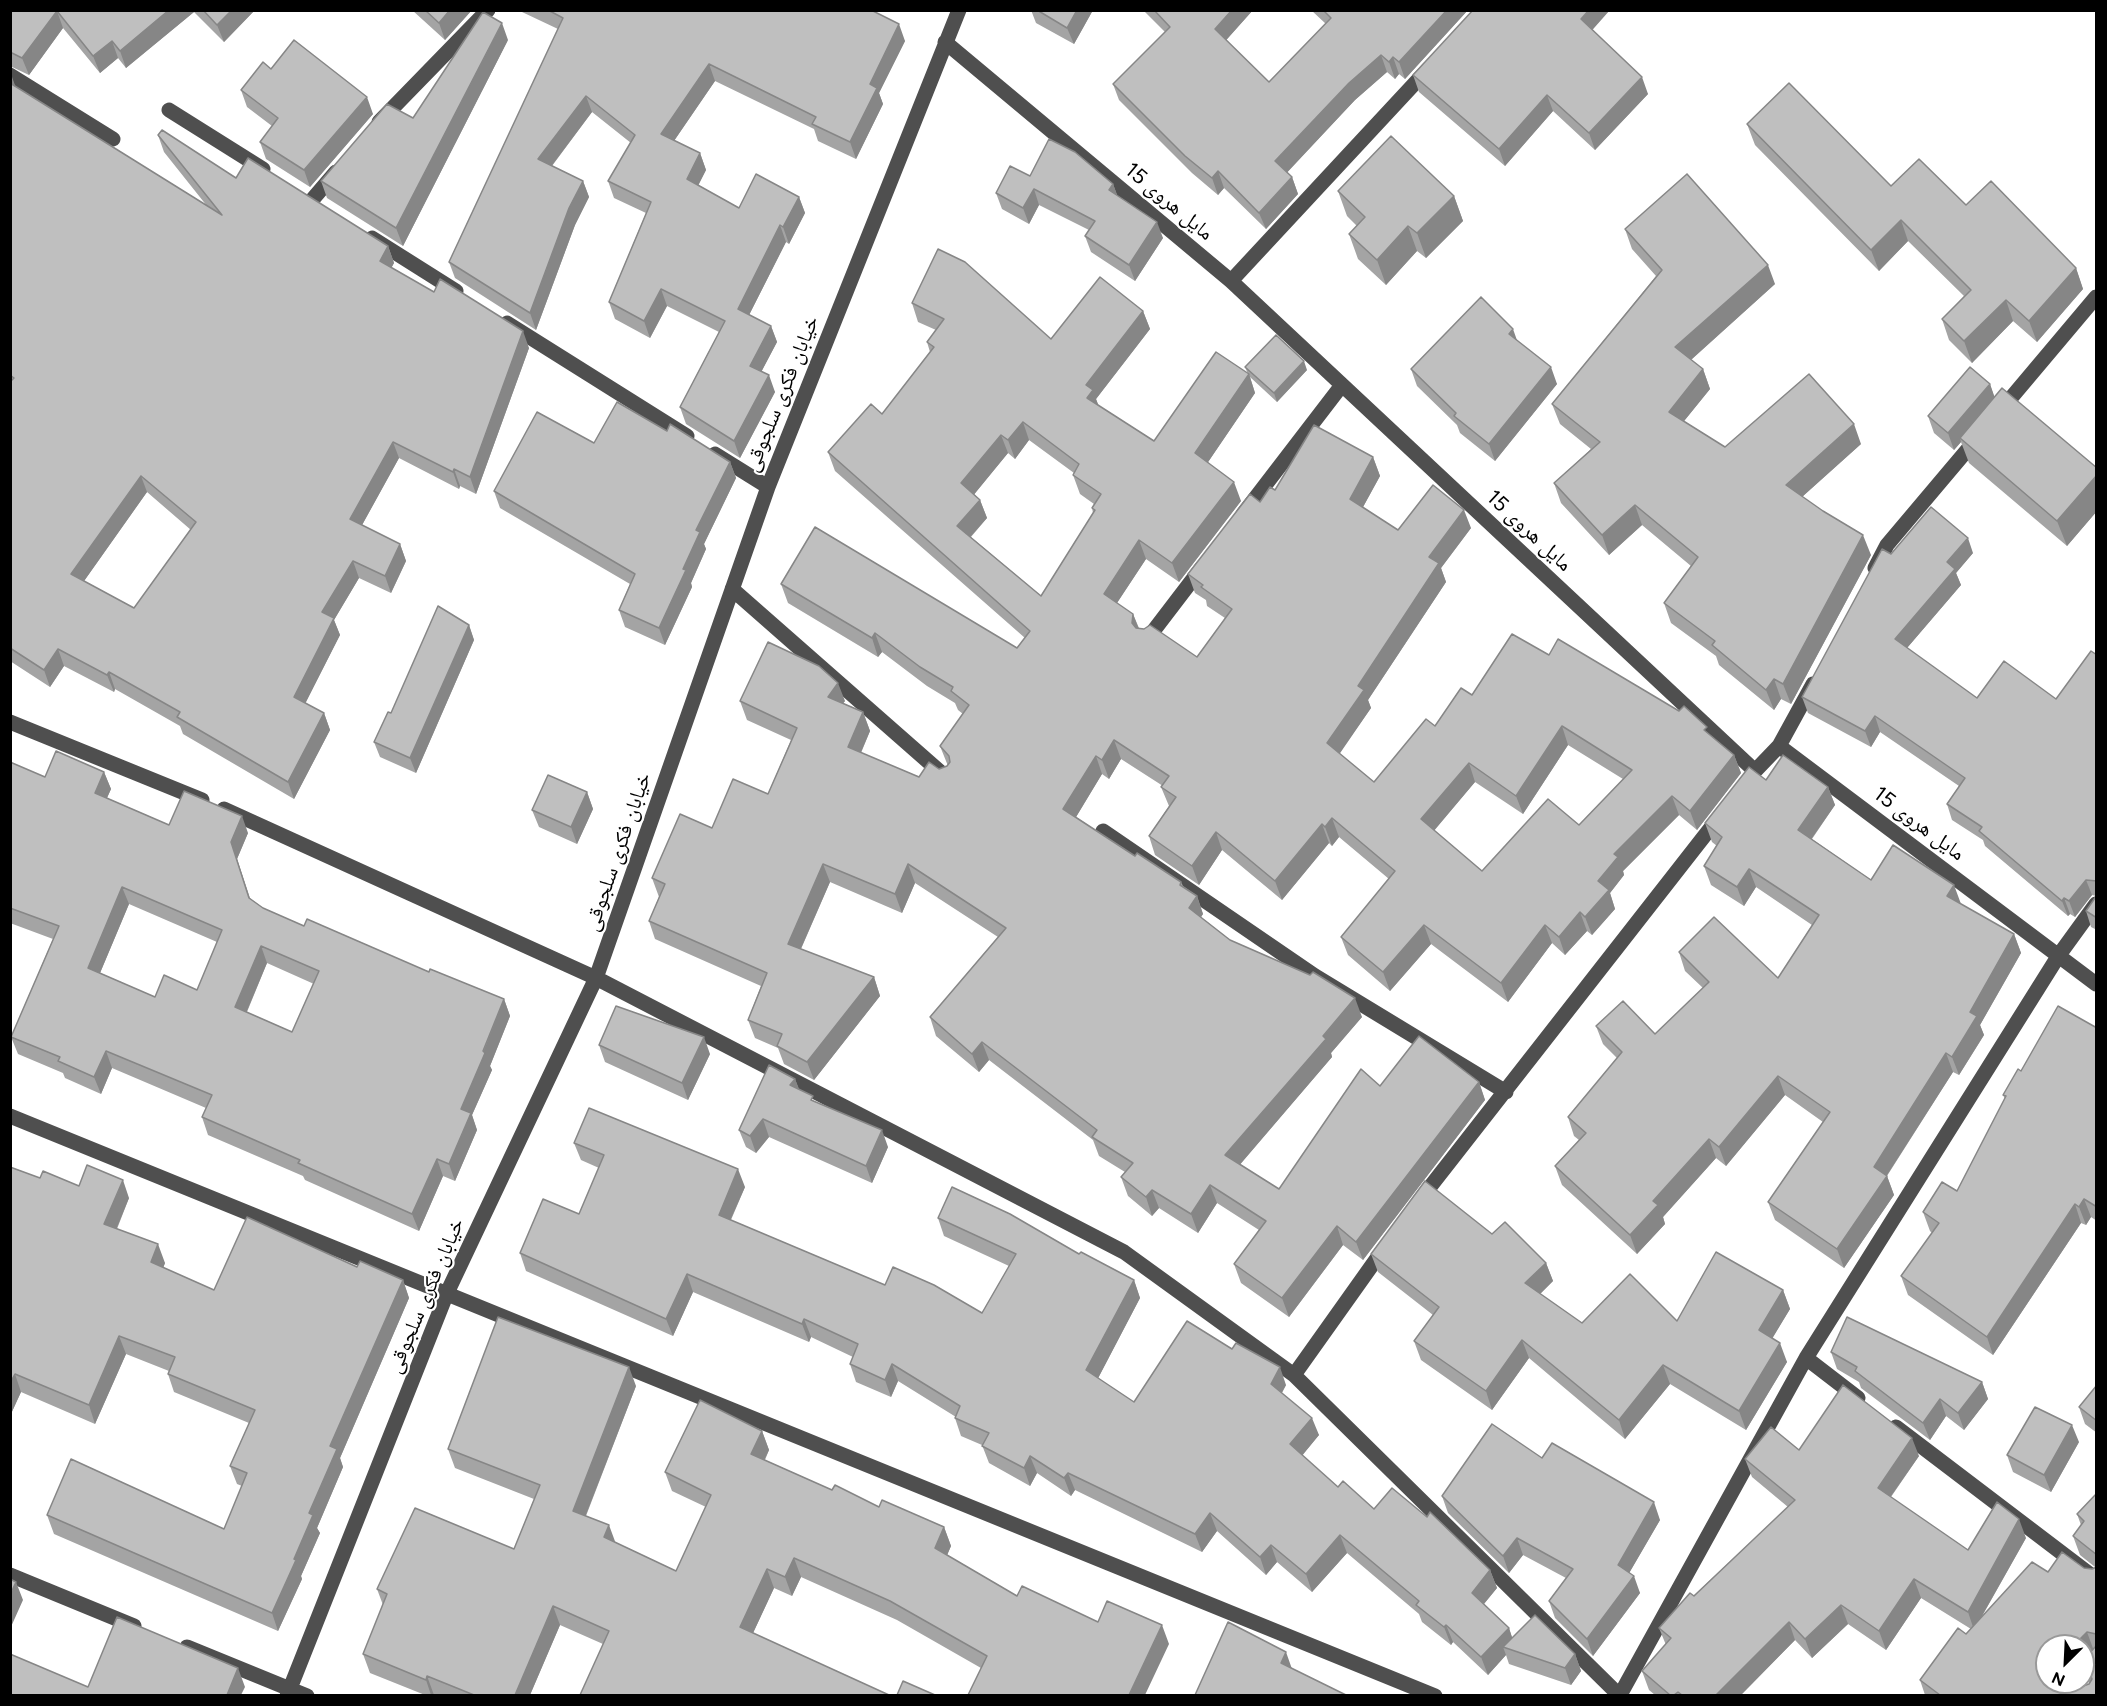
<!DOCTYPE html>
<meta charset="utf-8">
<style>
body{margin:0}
#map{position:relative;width:2107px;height:1706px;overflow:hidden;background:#fff;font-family:Figtree,sans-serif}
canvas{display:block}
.frame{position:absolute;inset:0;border:12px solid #000;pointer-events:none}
.north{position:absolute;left:2035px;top:1634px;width:60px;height:60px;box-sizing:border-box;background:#fff;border:2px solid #999;border-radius:50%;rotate:204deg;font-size:16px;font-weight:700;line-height:24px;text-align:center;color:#000}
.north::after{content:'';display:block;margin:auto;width:21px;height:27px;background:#000;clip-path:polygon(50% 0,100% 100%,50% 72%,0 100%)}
</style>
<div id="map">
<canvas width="2107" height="1706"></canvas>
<div class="frame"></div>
<div class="north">N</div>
</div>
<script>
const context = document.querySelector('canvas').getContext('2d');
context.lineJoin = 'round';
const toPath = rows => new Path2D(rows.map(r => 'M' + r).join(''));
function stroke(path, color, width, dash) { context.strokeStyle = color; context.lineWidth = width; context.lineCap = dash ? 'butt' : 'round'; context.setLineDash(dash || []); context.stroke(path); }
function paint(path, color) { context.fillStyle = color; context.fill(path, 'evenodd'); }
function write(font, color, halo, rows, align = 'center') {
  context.font = font + ' Figtree,"Noto Naskh Arabic",sans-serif'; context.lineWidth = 4.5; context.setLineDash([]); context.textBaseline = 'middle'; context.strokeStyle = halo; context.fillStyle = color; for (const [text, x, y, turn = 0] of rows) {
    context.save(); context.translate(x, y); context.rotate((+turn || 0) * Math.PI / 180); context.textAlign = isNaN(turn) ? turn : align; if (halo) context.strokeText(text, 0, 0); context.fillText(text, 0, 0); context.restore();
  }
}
const minor = toPath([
 [945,42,1231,281,1755,771,1779,746,2096,984],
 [10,75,113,139],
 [169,110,263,169],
 [379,122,488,10],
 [312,200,336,172],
 [372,238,456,291],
 [1231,281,1429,68],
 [507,323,687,436],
 [2000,411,2096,297],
 [715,454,768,487],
 [1243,514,1342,385],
 [1875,568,1887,545,1979,436],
 [732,589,947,778],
 [1148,638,1203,566],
 [10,722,202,800],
 [1779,746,1813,684],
 [224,809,596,978,1124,1252,1294,1375,1620,1696],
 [1103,831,1315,976,1506,1092],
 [10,1116,1435,1696],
 [1419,1201,1720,816],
 [1806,1358,1858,1398],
 [1294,1375,1385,1247],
 [1896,1427,2096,1579],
 [10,1575,134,1626],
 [187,1647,307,1696],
 [1620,1695,1806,1358,2059,955,2096,904],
 [287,1696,447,1293,596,978,768,487,959,10]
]);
const wall = toPath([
 [10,10,255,10,224,42,194,12,126,68,118,58,100,73,63,28,29,75,10,66],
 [412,10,472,10,445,40],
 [522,10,871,10,905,41,879,93,883,104,856,159,818,141,814,129,715,81,674,141,700,153,706,170,698,185,739,208,799,197,805,213,789,244,786,242,749,315,771,326,777,342,761,372,775,392,740,458,686,424,680,407,719,332,667,306,650,338,615,319,609,302,646,213,614,198,608,181,631,143,592,112,552,166,583,181,589,197,575,225,536,330,455,278,449,262,558,29,522,12],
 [1031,10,1093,10,1074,44,1036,23],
 [1143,10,1253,10,1226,40,1269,82,1326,24,1311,10,1468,10,1405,79,1399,74,1395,79,1387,72,1355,100,1287,172,1292,177,1298,194,1266,229,1224,188,1218,195,1192,173,1119,100,1113,84,1165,32],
 [1593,30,1648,94,1595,150,1553,111,1505,166,1419,92,1413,75],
 [508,40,403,246,327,198,321,181,413,118],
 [271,69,373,114,310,187,266,159,260,142,272,126,247,107,241,90],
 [10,74,15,86,207,206,164,152,158,135,236,178,388,246,394,263,391,268,529,348,476,494,460,486,459,489,399,458,362,525,400,544,406,561,391,593,359,578,334,620,340,635,305,703,324,713,330,730,294,799,183,734,180,726,115,689,114,692,64,666,50,687,10,661],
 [147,492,191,530,134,608,84,581],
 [1747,124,1891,186,1966,205,2076,268,2083,289,2037,342,2013,321,1972,363,1949,340,1942,319,1964,296,1908,241,1879,271,1755,145],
 [1030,176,1113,184,1117,195,1163,238,1135,281,1091,252,1085,236,1089,230,1039,205,1029,224,1002,209,996,193],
 [1338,191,1454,196,1463,221,1426,258,1417,251,1386,285,1358,259,1349,234,1357,226,1347,216],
 [1625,229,1775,284,1691,360,1703,369,1710,389,1684,421,1725,447,1861,444,1802,497,1871,555,1791,704,1781,699,1774,710,1719,665,1716,656,1671,623,1664,603,1691,566,1642,525,1609,555,1561,503,1554,483,1591,449,1560,424,1552,404,1656,276,1632,249],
 [912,303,1051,339,1143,311,1150,329,1096,399,1098,405,1154,441,1248,374,1245,367,1307,370,1277,402,1250,377,1255,393,1208,462,1241,501,1179,582,1146,559,1117,603,1133,614,1139,628,1197,657,1225,618,1207,606,1206,600,1195,593,1188,574,1260,502,1275,490,1373,457,1380,476,1363,507,1398,530,1471,528,1441,568,1446,582,1368,700,1371,708,1339,753,1374,782,1435,726,1472,695,1549,655,1710,735,1734,755,1741,773,1697,830,1679,815,1623,871,1624,875,1610,893,1615,909,1592,935,1587,931,1565,955,1552,943,1508,1002,1431,944,1390,991,1348,955,1341,937,1389,879,1339,837,1332,846,1329,843,1282,900,1222,850,1199,885,1155,855,1149,836,1169,806,1161,787,1163,786,1121,759,1109,779,1102,774,1076,817,1135,856,1181,882,1183,886,1197,896,1203,914,1201,917,1230,940,1362,1017,1331,1053,1332,1057,1240,1164,1279,1189,1380,1086,1479,1082,1485,1100,1363,1260,1343,1245,1289,1317,1241,1283,1234,1264,1259,1230,1217,1203,1198,1233,1159,1208,1152,1216,1128,1196,1121,1177,1125,1172,1099,1156,1093,1140,989,1060,979,1072,936,1036,930,1017,998,937,915,883,902,913,830,882,801,949,874,977,880,996,814,1080,784,1064,778,1048,755,1038,748,1020,761,986,655,939,649,921,659,897,652,878,712,828,768,794,791,740,747,720,740,701,845,701,843,703,863,712,870,731,861,753,919,777,948,766,940,746,963,714,958,710,955,703,927,686,882,652,878,657,788,603,781,584,1017,648,1025,638,835,471,828,452,882,414,930,352,927,342,936,330,918,322],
 [1029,440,1074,473,1073,475,1080,494,1094,504,1092,508,1093,513,1041,596,971,537,987,518,980,500,974,494,1008,453,1015,459],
 [1568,745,1623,779,1579,825,1482,871,1434,830,1475,782,1523,814],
 [1517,340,1557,384,1495,461,1460,433,1457,425,1417,386,1411,369],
 [1990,384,1994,397,2097,468,2097,511,2067,546,1969,463,1961,442,1954,450,1934,433,1928,416],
 [667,431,730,462,736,478,704,544,706,549,691,583,692,587,665,645,625,627,619,610,630,584,500,508,494,491,594,443],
 [1973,553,1956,573,1961,585,1907,648,1977,698,2056,699,2097,655,2097,930,2091,927,2086,911,2096,896,2092,895,2075,917,2070,914,2068,916,1985,846,1983,840,1952,820,1947,804,1959,786,1880,732,1871,747,1808,713,1802,697,1891,554],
 [469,625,474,640,416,773,380,757,374,742,391,713],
 [10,762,45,777,104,772,111,789,107,798,169,825,248,833,237,859,250,898,263,908,304,926,504,999,510,1016,490,1066,492,1070,472,1115,477,1130,455,1181,443,1176,419,1231,305,1180,303,1176,208,1135,202,1117,206,1108,112,1068,101,1094,65,1078,63,1073,18,1054,11,1037,53,939,10,923],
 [129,904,217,942,197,990,155,997,100,973],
 [267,963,314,984,292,1032,247,1012],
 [1766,780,1828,787,1835,805,1812,839,1871,880,1961,904,2014,934,2021,953,1980,1025,1984,1035,1959,1075,1953,1072,1887,1176,1894,1195,1844,1268,1775,1220,1768,1202,1823,1122,1785,1095,1726,1166,1716,1158,1663,1217,1665,1224,1637,1254,1562,1185,1555,1166,1579,1140,1574,1136,1568,1117,1617,1058,1603,1044,1596,1026,1655,1034,1703,988,1685,971,1679,952,1778,978,1812,925,1756,887,1744,906,1711,885,1704,866,1717,846,1712,842,1705,823],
 [587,792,593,809,577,844,539,827,532,810],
 [2097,1028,2097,1221,2091,1217,2086,1225,2081,1223,1993,1355,1908,1295,1901,1276,1932,1233,1930,1231,1923,1212,1957,1191,2005,1099,2003,1095,2021,1071],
 [599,1045,710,1054,688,1100,605,1062],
 [795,1079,799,1090,815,1102,888,1147,872,1183,769,1137,756,1153,746,1147,739,1130],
 [574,1143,745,1187,731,1220,885,1285,982,1313,1009,1266,944,1236,938,1218,1079,1254,1134,1280,1140,1298,1098,1378,1134,1402,1286,1385,1282,1393,1319,1435,1302,1455,1338,1487,1374,1509,1490,1570,1497,1588,1484,1604,1509,1628,1512,1638,1575,1654,1581,1671,1571,1685,1509,1664,1506,1655,1488,1675,1453,1642,1451,1645,1422,1622,1419,1614,1347,1553,1312,1592,1277,1562,1266,1575,1217,1531,1202,1552,1075,1490,1071,1496,1037,1473,1030,1486,989,1463,982,1445,961,1436,955,1418,956,1417,898,1381,891,1397,856,1382,850,1364,853,1357,811,1337,809,1342,693,1292,673,1336,526,1271,520,1253,579,1214,599,1168,581,1160],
 [10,1167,40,1178,129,1198,117,1229,165,1263,163,1268,214,1290,357,1267,403,1280,409,1298,340,1458,343,1467,317,1528,320,1533,301,1576,302,1579,278,1631,54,1534,47,1515,224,1529,242,1486,237,1484,230,1466,249,1423,174,1392,168,1374,169,1371,126,1354,95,1424,21,1392,10,1416],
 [1492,1234,1546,1263,1553,1281,1540,1294,1582,1323,1677,1321,1783,1290,1790,1309,1772,1338,1787,1362,1746,1430,1670,1384,1625,1439,1529,1358,1492,1410,1421,1360,1414,1341,1433,1315,1378,1272,1371,1254],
 [1831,1352,1982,1382,1988,1399,1964,1430,1946,1416,1930,1440,1861,1388,1859,1382,1837,1369],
 [2097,1385,2097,1433,2085,1424,2079,1407],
 [636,1386,586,1516,615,1542,676,1571,706,1507,672,1491,665,1472,762,1431,769,1450,765,1460,832,1490,879,1507,944,1527,951,1546,947,1555,1017,1596,1169,1644,981,1668,897,1620,801,1577,792,1596,774,1588,753,1633,603,1644,560,1625,530,1695,425,1695,370,1673,363,1654,383,1605,377,1589,514,1549,534,1499,455,1468,448,1449],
 [2079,1442,2051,1492,2013,1472,2007,1455],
 [1799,1450,1919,1456,1891,1497,1968,1550,2026,1538,1981,1618,2048,1572,2084,1568,2092,1569,2095,1567,2080,1555,2073,1536,2081,1525,2077,1514,2097,1493,2097,1695,1925,1695,1920,1680,1971,1629,1921,1598,1886,1650,1848,1624,1812,1658,1795,1640,1741,1695,1655,1695,1649,1690,1642,1671,1666,1645,1659,1628,1788,1507,1752,1477,1745,1459],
 [2083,1646,2083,1668,2088,1681,2090,1683,2089,1684,2080,1687,2047,1682],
 [1542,1458,1660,1520,1629,1573,1640,1593,1593,1656,1555,1618,1549,1601,1566,1578,1523,1555,1509,1573,1448,1513,1442,1496]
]);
const shadedWall = toPath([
 [169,10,193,10,194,12,126,68,120,51],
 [232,10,255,10,224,42,217,25],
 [450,10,472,10,445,40,439,23],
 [1077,10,1093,10,1074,44,1067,28],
 [1232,10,1253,10,1221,46,1215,29],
 [1447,10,1468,10,1405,79,1399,62],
 [1589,10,1610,10,1587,36,1581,19],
 [57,11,63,28,29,75,22,58],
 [502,23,508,40,403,246,396,228],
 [899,24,905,41,879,93,883,104,856,159,850,142,870,84],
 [112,41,118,58,100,73,93,56],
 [1381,55,1387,72,1355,100,1282,178,1275,161,1349,83],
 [1393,57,1399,74,1395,79,1389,62],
 [709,64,715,81,667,151,661,134],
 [11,74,17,91,10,94],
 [1642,77,1648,94,1595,150,1589,133],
 [1547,95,1553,111,1505,166,1499,149],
 [586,96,592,112,544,176,538,159],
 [367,97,373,114,310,187,304,170],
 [700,153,706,170,693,196,687,179],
 [1218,171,1224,188,1218,195,1212,178],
 [1292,177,1298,194,1266,229,1259,213],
 [583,181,589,197,575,225,536,330,530,313,569,208],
 [1113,184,1119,200,1109,190],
 [1034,189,1039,205,1029,224,1023,208],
 [1454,196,1463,221,1426,258,1417,233],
 [799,197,805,213,789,244,783,227],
 [1901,220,1908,241,1879,271,1871,250],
 [1157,222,1163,238,1135,281,1129,265],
 [780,225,786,242,744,325,738,309],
 [1408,226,1417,251,1386,285,1377,260],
 [388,246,394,263,386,278,380,261],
 [1768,265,1775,284,1683,367,1675,347],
 [2076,268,2083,289,2037,342,2029,321],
 [661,289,667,306,650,338,644,321],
 [2006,300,2013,321,1972,363,1964,341],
 [1143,311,1150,329,1096,399,1100,409,1087,398,1086,385],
 [771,326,777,342,756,382,750,366],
 [1513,329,1519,346,1509,334],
 [523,331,529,348,476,494,470,477],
 [1304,361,1307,370,1277,402,1274,393],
 [1551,367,1557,384,1495,461,1489,444],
 [1703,369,1710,389,1676,431,1669,412],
 [1249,374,1255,393,1202,471,1195,453],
 [769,375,775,392,740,458,734,441],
 [1990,384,1996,401,1960,438,1961,442,1954,450,1948,433],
 [1023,422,1029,440,1015,459,1008,440],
 [1854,424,1861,444,1793,505,1786,485],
 [1001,435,1008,453,968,502,961,483],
 [393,442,399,458,356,536,350,519],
 [1373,457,1380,476,1357,518,1350,499],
 [730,462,736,478,704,544,706,549,691,583,692,587,665,645,659,628,683,569,696,530],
 [454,469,460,486,459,489,453,472],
 [2097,475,2097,511,2067,546,2057,521],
 [141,476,147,492,77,591,71,574],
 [1234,482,1241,501,1179,582,1172,563],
 [980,500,987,518,964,544,957,526],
 [1635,505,1642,525,1609,555,1602,535],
 [1464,510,1471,528,1441,568,1446,582,1368,700,1371,708,1334,762,1327,743,1429,557],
 [1863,535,1871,555,1791,704,1783,684],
 [1968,538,1973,553,1956,573,1961,585,1901,655,1895,639,1947,562],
 [1139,540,1146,559,1111,612,1104,594],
 [400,544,406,561,391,593,385,576],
 [353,561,359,578,334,620,340,635,300,714,294,697,322,612],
 [1133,614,1140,632,1132,623],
 [469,625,474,640,416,773,410,758],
 [875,633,882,652,878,657,872,638],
 [58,649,64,666,50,687,44,670],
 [109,672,115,689,114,692,107,675],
 [1774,679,1781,699,1774,710,1766,690],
 [838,683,845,701,834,715,828,697],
 [863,712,870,731,855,766,848,747],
 [324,713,330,730,294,799,288,782],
 [1875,716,1880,732,1871,747,1865,731],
 [1562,726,1568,745,1523,814,1516,796],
 [1114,740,1121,759,1109,779,1102,760],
 [1734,755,1741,773,1697,830,1690,811],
 [1096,756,1102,774,1070,827,1063,809],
 [1469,763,1475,782,1428,838,1421,819],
 [104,772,111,789,101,811,95,793],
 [1828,787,1835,805,1805,848,1798,830],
 [587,792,593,809,577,844,571,827],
 [1672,796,1679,815,1623,871,1624,875,1610,893,1615,909,1592,935,1585,917,1598,881,1614,854],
 [242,816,248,833,237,859,255,915,231,842],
 [1332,818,1339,837,1332,846,1325,827],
 [1322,824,1329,843,1282,900,1275,881],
 [1216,832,1222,850,1199,885,1192,866],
 [823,864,830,882,795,962,788,944],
 [908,864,915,883,902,913,895,894],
 [1749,869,1756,887,1744,906,1737,887],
 [2086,880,2092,895,2075,917,2069,901],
 [1954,885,1961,904,1947,896],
 [122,887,129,904,95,985,88,968],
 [1197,896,1203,914,1195,926,1189,908],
 [2064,898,2070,914,2068,916,2062,901],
 [1580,912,1587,931,1565,955,1559,937],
 [1424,925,1431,944,1390,991,1383,972],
 [1545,925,1552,943,1508,1002,1501,983],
 [2014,934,2021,953,1980,1025,1984,1035,1959,1075,1952,1057,1970,1012],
 [261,946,267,963,241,1025,235,1007],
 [874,977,880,996,814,1080,807,1062],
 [1355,998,1362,1017,1331,1053,1332,1057,1232,1174,1225,1155],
 [504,999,510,1016,490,1066,492,1070,472,1115,477,1130,455,1181,449,1164,461,1109],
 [704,1037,710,1054,688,1100,682,1083],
 [982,1042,989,1060,979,1072,972,1054],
 [106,1051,112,1068,101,1094,94,1077],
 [1946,1053,1953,1072,1880,1186,1874,1167],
 [1778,1076,1785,1095,1726,1166,1719,1147],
 [795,1079,802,1096,790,1085],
 [1479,1082,1485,1100,1363,1260,1356,1242],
 [763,1119,769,1137,756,1153,750,1136],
 [882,1130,888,1147,872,1183,866,1166],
 [1709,1139,1716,1158,1663,1217,1665,1224,1637,1254,1630,1235,1653,1201],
 [437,1159,443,1176,419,1231,412,1214],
 [738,1169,745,1187,725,1232,719,1215],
 [1887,1176,1894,1195,1844,1268,1837,1249],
 [123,1180,129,1198,111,1242,104,1224],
 [1210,1185,1217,1203,1198,1233,1191,1214],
 [1152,1190,1159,1208,1152,1216,1146,1197],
 [2084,1199,2091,1217,2086,1225,2079,1207],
 [2075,1204,2081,1223,1993,1355,1987,1337],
 [1337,1226,1343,1245,1289,1317,1282,1298],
 [158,1244,165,1263,158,1281,151,1262],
 [1546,1263,1553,1281,1532,1302,1525,1283],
 [687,1274,693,1292,673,1336,666,1319],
 [403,1280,409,1298,340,1458,343,1467,317,1528,320,1533,301,1576,302,1579,278,1631,272,1613,294,1559,330,1446],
 [1134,1280,1140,1298,1093,1388,1086,1370],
 [1783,1290,1790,1309,1766,1349,1759,1330],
 [804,1319,811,1337,809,1342,802,1324],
 [119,1336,126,1354,95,1424,89,1405],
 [1522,1340,1529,1358,1492,1410,1486,1391],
 [1780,1343,1787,1362,1746,1430,1739,1411],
 [892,1364,898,1381,891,1397,885,1380],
 [1663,1365,1670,1384,1625,1439,1619,1420],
 [629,1367,636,1386,580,1530,573,1511],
 [1280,1367,1286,1385,1277,1401,1271,1384],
 [15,1374,21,1392,10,1416,10,1383],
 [1982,1382,1988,1399,1964,1430,1958,1413],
 [1940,1399,1946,1416,1930,1440,1923,1423],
 [1312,1418,1319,1435,1297,1462,1290,1444],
 [2072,1425,2079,1442,2051,1492,2044,1475],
 [762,1431,769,1450,758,1473,751,1454],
 [1912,1438,1919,1456,1884,1506,1878,1488],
 [1030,1456,1037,1473,1030,1486,1024,1468],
 [1068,1473,1075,1490,1071,1496,1064,1478],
 [1654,1502,1660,1520,1624,1582,1618,1565],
 [1210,1513,1217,1531,1202,1552,1195,1534],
 [2019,1519,2026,1538,1974,1630,1968,1612],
 [609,1525,616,1544,604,1537],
 [944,1527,951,1546,942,1567,935,1548],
 [1340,1535,1347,1553,1312,1592,1306,1574],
 [1517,1538,1523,1555,1509,1573,1503,1556],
 [1271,1545,1277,1562,1266,1575,1260,1557],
 [794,1558,801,1577,792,1596,785,1577],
 [767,1569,774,1588,747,1646,740,1627],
 [1490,1570,1497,1588,1478,1611,1472,1593],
 [1634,1576,1640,1593,1593,1656,1587,1639],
 [1914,1579,1921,1598,1886,1650,1879,1631],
 [16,1582,23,1600,10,1629,10,1595],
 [1841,1605,1848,1624,1812,1658,1805,1639],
 [553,1606,560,1625,530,1695,515,1695],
 [1789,1622,1795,1640,1741,1695,1716,1695],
 [1162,1625,1169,1644,1145,1695,1129,1695],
 [1446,1625,1453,1642,1451,1645,1444,1627],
 [1509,1628,1515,1646,1503,1647,1506,1655,1488,1675,1481,1657],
 [2087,1632,2094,1651,2083,1662,2083,1646,2073,1646],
 [1286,1652,1292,1669,1281,1663],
 [1575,1654,1581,1671,1571,1685,1565,1668],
 [238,1668,245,1687,241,1695,227,1695],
 [427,1676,434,1695,431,1695,426,1680]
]);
const building = toPath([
 [10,10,169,10,120,51,112,41,93,56,57,11,22,58,10,52,10,10],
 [203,10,232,10,217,25,203,10],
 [425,10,450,10,439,23,425,10],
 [548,10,871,10,899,24,870,84,877,88,850,142,812,124,816,117,709,64,661,134,700,153,687,179,739,208,756,174,799,197,783,227,780,225,738,309,771,326,750,366,769,375,734,441,680,407,725,321,661,289,644,321,609,302,651,202,608,181,635,135,586,96,538,159,583,181,569,208,530,313,449,262,563,18,548,10],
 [1037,10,1077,10,1067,28,1037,10],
 [1154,10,1232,10,1215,29,1269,82,1331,18,1323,10,1447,10,1399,62,1393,57,1389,62,1381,55,1349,83,1275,161,1292,177,1259,213,1218,171,1212,178,1185,156,1113,84,1170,27,1154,10],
 [1473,10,1589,10,1581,19,1642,77,1589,133,1547,95,1499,149,1413,75,1473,10],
 [483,12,502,23,396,228,321,181,387,104,413,118,483,12],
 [294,40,367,97,304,170,260,142,278,118,241,90,263,62,271,69,294,40],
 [10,83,222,215,158,135,162,130,236,178,248,158,388,246,380,261,434,292,440,279,523,331,470,477,454,469,453,472,393,442,350,519,400,544,385,576,353,561,322,612,334,618,294,697,324,713,288,782,177,717,180,712,109,672,107,675,58,649,44,670,10,648,10,382,14,378,10,375,10,83],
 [141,476,196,522,134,608,71,574,141,476],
 [1789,83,1891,186,1919,159,1966,205,1991,181,2076,268,2029,321,2006,300,1964,341,1942,319,1971,290,1901,220,1871,250,1747,124,1789,83],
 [1391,136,1454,196,1417,233,1408,226,1377,260,1349,234,1365,217,1338,191,1391,136],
 [1049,139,1075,152,1113,184,1109,190,1157,222,1129,265,1085,236,1095,221,1034,189,1023,208,996,193,1010,166,1030,176,1049,139],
 [1687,174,1768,265,1675,347,1703,369,1669,412,1725,447,1809,374,1854,424,1786,485,1823,511,1863,535,1783,684,1774,679,1766,690,1712,645,1715,641,1664,603,1698,557,1635,505,1602,535,1554,483,1600,442,1552,404,1662,270,1625,229,1687,174],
 [938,249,965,262,1051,339,1100,277,1143,311,1086,385,1093,390,1087,398,1154,441,1216,352,1249,374,1195,453,1234,482,1172,563,1139,540,1104,594,1133,614,1132,623,1136,628,1144,629,1150,625,1197,657,1232,609,1201,587,1203,585,1188,574,1250,494,1260,502,1270,487,1275,490,1314,425,1373,457,1350,499,1398,530,1433,485,1464,510,1429,557,1439,563,1358,686,1364,690,1327,743,1374,782,1426,719,1435,726,1461,688,1472,695,1512,634,1549,655,1558,639,1679,711,1684,706,1707,727,1704,730,1734,755,1690,811,1672,796,1614,854,1618,857,1598,881,1609,890,1585,917,1580,912,1559,937,1545,925,1501,983,1424,925,1383,972,1341,937,1395,871,1332,818,1325,827,1322,824,1275,881,1216,832,1192,866,1149,836,1176,797,1161,787,1169,776,1114,740,1102,760,1096,756,1063,809,1135,856,1137,853,1181,882,1180,885,1197,896,1189,908,1230,940,1310,975,1313,972,1355,998,1323,1036,1326,1039,1225,1155,1279,1189,1361,1069,1380,1086,1419,1036,1479,1082,1356,1242,1337,1226,1282,1298,1234,1264,1266,1221,1210,1185,1191,1214,1152,1190,1146,1197,1121,1177,1133,1163,1092,1137,1097,1130,982,1042,972,1054,930,1017,1006,928,908,864,895,894,823,864,788,944,874,977,807,1062,777,1046,782,1034,748,1020,767,973,649,921,665,884,652,878,680,814,712,828,733,779,768,794,797,728,740,701,768,642,819,666,838,683,828,697,863,712,848,747,919,777,929,762,939,769,947,766,950,762,949,756,940,746,969,705,951,691,953,687,920,667,875,633,872,638,781,584,815,527,1017,648,1030,631,828,452,871,404,882,414,934,347,927,342,944,319,912,303,938,249],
 [1023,422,1079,464,1073,475,1101,494,1092,508,1095,510,1041,596,957,526,980,500,961,483,1001,435,1008,440,1023,422],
 [1562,726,1632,770,1579,825,1548,799,1482,871,1421,819,1469,763,1516,796,1562,726],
 [1481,297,1513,329,1509,334,1551,367,1489,444,1454,416,1456,413,1411,369,1481,297],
 [1276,335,1304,361,1274,393,1245,367,1276,335],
 [1970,367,1990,384,1948,433,1928,416,1970,367],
 [2002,388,2097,468,2097,475,2057,521,1960,438,2002,388],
 [617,402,667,431,670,424,730,462,696,530,700,532,683,569,686,570,659,628,619,610,635,574,494,491,537,412,594,443,617,402],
 [1931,507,1968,538,1947,562,1955,569,1895,639,1977,698,2004,661,2056,699,2091,651,2097,655,2097,881,2086,880,2069,901,2064,898,2062,901,1979,831,1982,827,1947,804,1965,778,1875,716,1865,731,1802,697,1882,549,1891,554,1931,507],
 [438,606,469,625,410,758,374,742,388,712,391,713,438,606],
 [56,751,104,772,95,793,169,825,184,791,242,816,231,842,249,898,263,908,304,926,307,919,429,972,430,969,504,999,483,1051,485,1053,461,1109,471,1113,449,1164,437,1159,412,1214,298,1163,300,1160,202,1117,212,1095,106,1051,94,1077,58,1061,60,1057,11,1037,59,926,10,908,10,762,45,777,56,751],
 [122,887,222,930,197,990,164,975,155,997,88,968,122,887],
 [261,946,319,971,292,1032,235,1007,261,946],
 [1783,755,1828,787,1798,830,1871,880,1893,845,1954,885,1947,896,2014,934,1970,1012,1977,1016,1952,1057,1946,1053,1874,1167,1887,1176,1837,1249,1768,1202,1830,1112,1778,1076,1719,1147,1709,1139,1653,1201,1658,1205,1630,1235,1555,1166,1586,1133,1568,1117,1622,1052,1596,1026,1623,1001,1655,1034,1709,982,1679,952,1714,917,1778,978,1819,915,1749,869,1737,887,1704,866,1722,837,1705,823,1749,767,1766,780,1783,755],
 [548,775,587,792,571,827,532,810,548,775],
 [2097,895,2097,918,2086,911,2097,895],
 [616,1006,704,1037,682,1083,599,1045,616,1006],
 [2058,1006,2097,1028,2097,1207,2084,1199,2079,1207,2075,1204,1987,1337,1901,1276,1939,1223,1923,1212,1942,1182,1957,1191,2006,1096,2003,1095,2018,1069,2021,1071,2058,1006],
 [769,1065,795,1079,790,1085,813,1096,811,1100,882,1130,866,1166,763,1119,750,1136,739,1130,769,1065],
 [589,1108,738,1169,719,1215,885,1285,893,1267,934,1285,982,1313,1016,1254,938,1218,952,1187,1010,1214,1079,1254,1081,1252,1134,1280,1086,1370,1134,1402,1187,1321,1232,1349,1236,1343,1280,1367,1271,1384,1312,1418,1290,1444,1338,1487,1343,1481,1374,1509,1392,1488,1427,1517,1430,1512,1490,1570,1472,1593,1509,1628,1481,1657,1446,1625,1444,1627,1416,1605,1419,1601,1340,1535,1306,1574,1271,1545,1260,1557,1210,1513,1195,1534,1068,1473,1064,1478,1030,1456,1024,1468,982,1446,989,1433,955,1418,960,1406,892,1364,885,1380,850,1364,858,1344,804,1319,802,1324,687,1274,666,1319,520,1253,543,1199,579,1214,604,1155,574,1143,589,1108],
 [87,1165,123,1180,104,1224,158,1244,151,1262,214,1290,247,1217,357,1267,360,1261,403,1280,330,1446,337,1449,309,1513,313,1515,294,1559,296,1560,272,1613,47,1515,71,1459,224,1529,247,1473,230,1466,255,1410,168,1374,175,1357,119,1336,89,1405,15,1374,10,1383,10,1167,40,1178,43,1171,79,1186,87,1165],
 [1425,1181,1492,1234,1505,1222,1546,1263,1525,1283,1582,1323,1630,1274,1677,1321,1716,1252,1783,1290,1759,1330,1780,1343,1739,1411,1663,1365,1619,1420,1522,1340,1486,1391,1414,1341,1439,1307,1371,1254,1425,1181],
 [498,1317,629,1367,573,1511,609,1525,604,1537,676,1571,711,1495,665,1472,700,1400,762,1431,751,1454,832,1490,835,1485,879,1507,882,1500,944,1527,935,1548,1017,1596,1022,1586,1098,1622,1107,1601,1162,1625,1129,1695,968,1695,987,1656,890,1601,794,1558,785,1577,767,1569,740,1627,889,1695,580,1695,609,1631,553,1606,515,1695,474,1695,427,1676,426,1680,363,1654,387,1594,377,1589,415,1508,514,1549,540,1485,448,1449,498,1317],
 [1847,1317,1982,1382,1958,1413,1940,1399,1923,1423,1855,1371,1857,1367,1831,1352,1847,1317],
 [1843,1385,1912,1438,1878,1488,1968,1550,1997,1502,2019,1519,1968,1612,1914,1579,1879,1631,1841,1605,1805,1639,1789,1622,1716,1695,1682,1695,1678,1692,1674,1695,1670,1695,1642,1671,1671,1638,1659,1628,1690,1593,1694,1596,1795,1500,1745,1459,1771,1427,1799,1450,1843,1385],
 [2097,1385,2097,1421,2079,1407,2097,1385],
 [2035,1407,2072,1425,2044,1475,2007,1455,2035,1407],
 [1492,1424,1542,1458,1552,1443,1654,1502,1618,1565,1634,1576,1587,1639,1549,1601,1573,1569,1517,1538,1503,1556,1442,1496,1492,1424],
 [2097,1493,2097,1555,2073,1536,2084,1521,2077,1514,2097,1493],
 [2062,1552,2084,1568,2092,1569,2097,1567,2097,1637,2096,1634,2087,1632,2073,1646,2047,1646,2047,1682,2075,1682,2080,1687,2089,1684,2092,1679,2089,1671,2083,1664,2083,1660,2097,1645,2097,1695,1940,1695,1920,1680,1958,1628,1966,1634,2032,1562,2048,1572,2062,1552],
 [10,1579,16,1582,10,1595,10,1579],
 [1535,1615,1575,1654,1565,1668,1503,1647,1535,1615],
 [117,1617,238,1668,227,1695,10,1695,10,1654,88,1687,117,1617],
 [1228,1622,1286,1652,1281,1663,1346,1695,1195,1695,1228,1622],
 [903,1681,935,1695,897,1695,903,1681]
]);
const streetNames = [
 ["مایل هروی 15",1169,202,40],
 ["خیابان فکری سلجوقی",782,394,-68],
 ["مایل هروی 15",1529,531,43],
 ["مایل هروی 15",1919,824,37],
 ["خیابان فکری سلجوقی",618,852,-71],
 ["خیابان فکری سلجوقی",426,1296,-67]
];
stroke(minor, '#4f4f4f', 15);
paint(wall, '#a4a4a4');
paint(shadedWall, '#868686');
paint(building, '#bfbfbf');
stroke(building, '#868686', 1.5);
write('21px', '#000', '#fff', streetNames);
</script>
